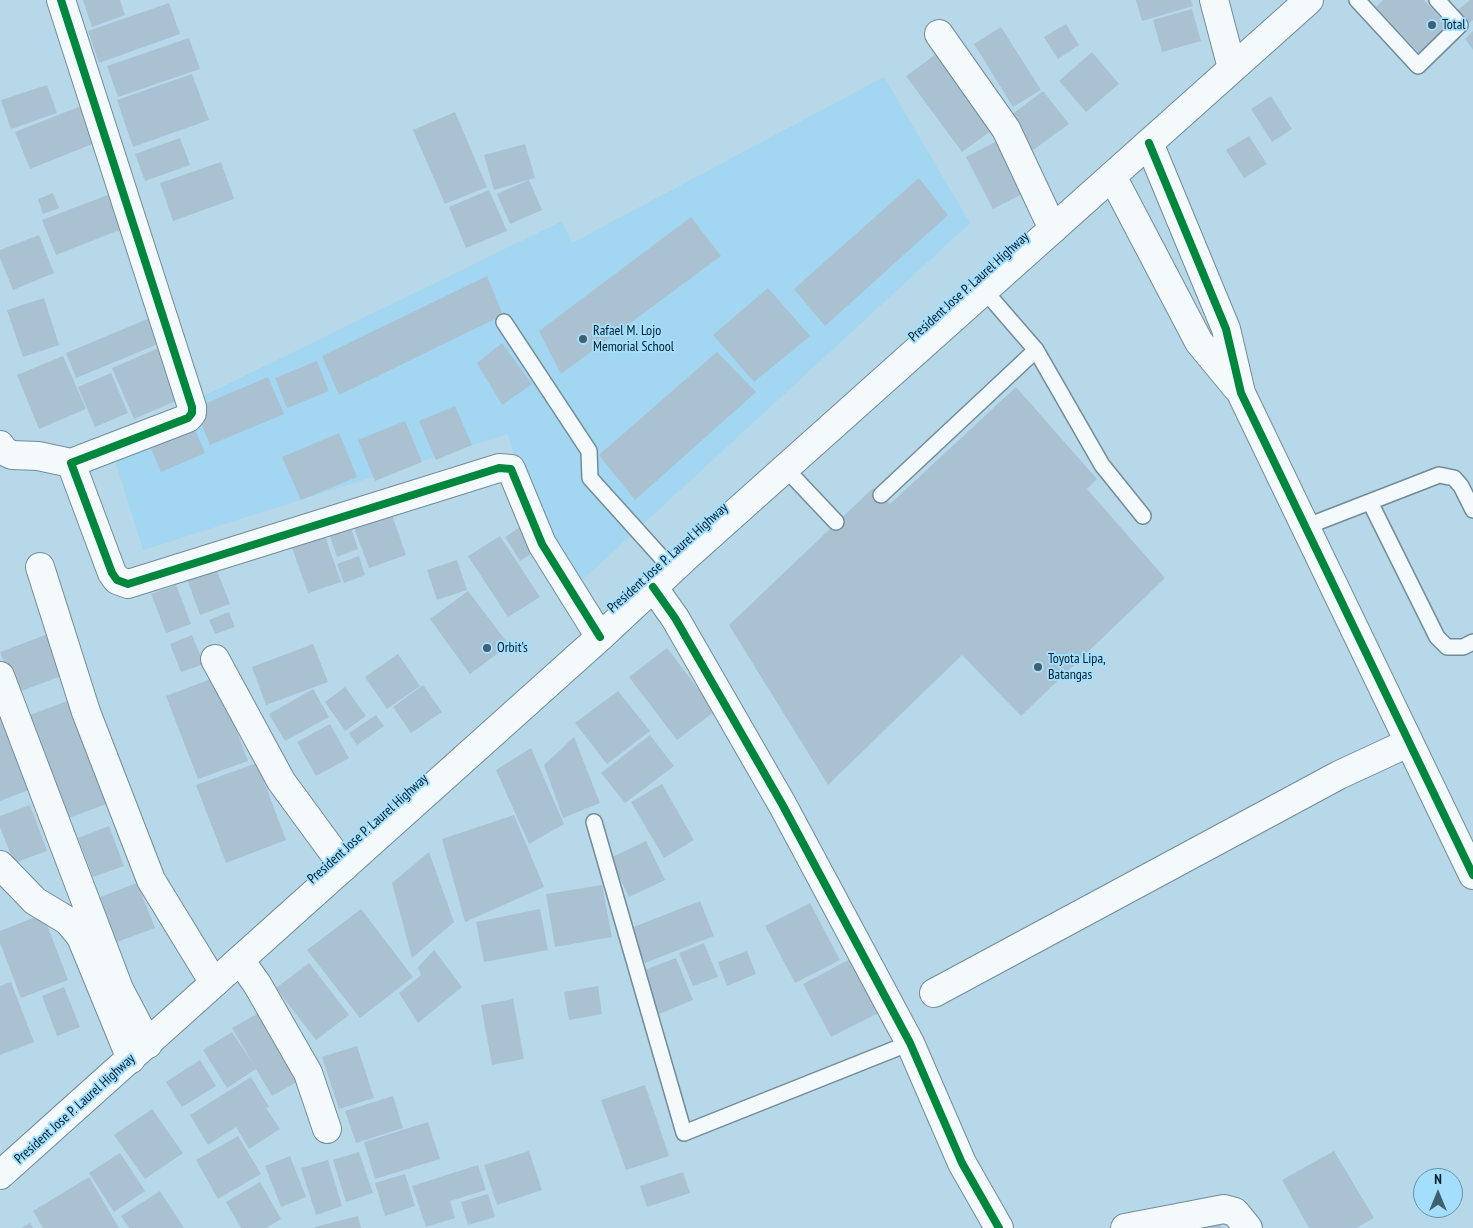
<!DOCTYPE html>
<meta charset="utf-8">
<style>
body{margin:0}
#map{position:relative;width:1473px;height:1228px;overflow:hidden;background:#b7d8e9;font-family:"PT Sans Narrow",sans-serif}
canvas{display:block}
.north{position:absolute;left:1413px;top:1168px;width:50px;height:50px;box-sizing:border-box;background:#a3defd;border:1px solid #6292aa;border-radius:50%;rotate:0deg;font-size:14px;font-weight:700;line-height:20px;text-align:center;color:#001f2d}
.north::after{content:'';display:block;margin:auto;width:18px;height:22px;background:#40606f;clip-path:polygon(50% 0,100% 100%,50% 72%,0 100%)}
</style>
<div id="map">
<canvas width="1473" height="1228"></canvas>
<div class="north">N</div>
</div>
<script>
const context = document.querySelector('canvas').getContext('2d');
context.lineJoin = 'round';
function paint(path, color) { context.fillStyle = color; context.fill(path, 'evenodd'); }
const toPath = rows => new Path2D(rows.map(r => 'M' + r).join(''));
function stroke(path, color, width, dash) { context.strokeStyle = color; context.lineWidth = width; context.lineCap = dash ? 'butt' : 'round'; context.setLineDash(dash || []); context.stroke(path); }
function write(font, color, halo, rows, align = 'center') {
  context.font = font + ' "PT Sans Narrow",sans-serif'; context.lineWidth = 4; context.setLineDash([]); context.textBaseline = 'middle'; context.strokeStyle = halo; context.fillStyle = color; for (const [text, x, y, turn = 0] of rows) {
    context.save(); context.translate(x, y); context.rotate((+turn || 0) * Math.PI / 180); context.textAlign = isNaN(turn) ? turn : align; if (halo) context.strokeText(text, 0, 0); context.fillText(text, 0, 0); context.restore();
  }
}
const built = toPath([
 [884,77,970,223,576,586,530,511,508,434,143,550,109,442,562,221,572,243]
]);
const building = toPath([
 [83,0,120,0,125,15,92,27],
 [1136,0,1191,0,1193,6,1142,21],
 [1383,0,1424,0,1448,26,1419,53,1376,7],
 [1470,0,1473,0,1473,20,1469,23,1458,10],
 [169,3,180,34,99,63,88,31],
 [1192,9,1201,41,1162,52,1153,20],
 [1066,24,1079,45,1058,59,1044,37],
 [1001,27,1041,90,1013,107,974,44],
 [1473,31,1473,50,1465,39],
 [189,38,200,69,118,97,107,66],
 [939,52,995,128,962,152,906,76],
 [1092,52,1119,84,1086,112,1059,81],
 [192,74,209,120,133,147,117,100],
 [47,85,57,113,11,129,1,100],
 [1043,91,1069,124,1033,150,1007,118],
 [1271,96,1292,129,1272,142,1251,109],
 [86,104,100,141,30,169,15,132],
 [455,112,487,187,445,204,413,130],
 [1249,136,1267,164,1244,178,1226,150],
 [180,138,190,165,145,181,135,154],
 [999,140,1026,192,993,209,966,157],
 [525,144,535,178,494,190,484,155],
 [221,162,234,199,173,221,160,183],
 [919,178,948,215,825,326,794,289],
 [529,180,542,210,510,224,497,194],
 [489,190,507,231,466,248,449,207],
 [53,193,59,208,43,214,38,199],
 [113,193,127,227,56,255,42,220],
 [691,217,721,256,561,374,539,331],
 [39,235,54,273,13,290,0,258,0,250],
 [487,276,503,315,339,395,322,356],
 [768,288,810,336,754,382,713,335],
 [44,298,59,345,23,357,7,310],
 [157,315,168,340,76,378,66,353],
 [502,343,532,384,502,405,477,363],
 [163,346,185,397,134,419,112,368],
 [717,352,756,392,635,500,599,455],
 [63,356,86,409,39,429,17,375],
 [317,361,329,391,287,408,275,378],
 [111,373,128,413,95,427,78,387],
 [268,377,284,414,210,445,195,408],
 [1016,387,1097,479,1087,489,1165,578,1021,716,962,655,828,785,729,625,873,488,890,504],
 [455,406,472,445,436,460,419,421],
 [191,420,205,453,161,472,147,439],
 [405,421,422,462,375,481,358,440],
 [339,433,357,477,301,500,282,457],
 [391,512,406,555,369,568,353,525],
 [349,523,358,549,337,557,328,531],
 [520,527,535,551,520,561,505,537],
 [324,533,341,582,308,593,291,545],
 [500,536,540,597,508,617,468,556],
 [359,556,365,575,344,583,337,564],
 [457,560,467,590,437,600,427,570],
 [216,568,230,604,200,615,187,579],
 [176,585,191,624,166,633,151,594],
 [468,591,509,645,470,674,430,619],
 [229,612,235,627,215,634,209,620],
 [48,634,64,675,16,693,0,652],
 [192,635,204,664,181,672,170,644],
 [313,644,328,682,266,705,252,667],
 [667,648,715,711,677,740,629,677],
 [398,654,420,686,387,709,365,677],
 [216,677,248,761,198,779,166,696],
 [423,685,442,712,411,733,393,707],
 [345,687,366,716,345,731,325,702],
 [313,689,329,717,285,741,269,714],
 [618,691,650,731,607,764,575,723],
 [70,700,109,803,61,821,22,718],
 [0,711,34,788,0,801],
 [376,715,384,726,357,745,349,733],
 [330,724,349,758,316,776,297,742],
 [650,735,674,766,625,803,601,773],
 [574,737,600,803,563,818,544,765],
 [531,748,564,824,529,844,496,770],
 [257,763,286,840,226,863,196,785],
 [662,784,694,840,664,858,631,802],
 [30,805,47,851,14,863,0,827,0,816],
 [514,815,544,887,465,922,442,839],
 [109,826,124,866,93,877,78,838],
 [646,841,665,880,629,897,610,858],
 [429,852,454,922,412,958,392,883],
 [137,883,155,928,117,942,100,897],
 [602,885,612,937,555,947,546,894],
 [700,901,714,936,645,963,631,928],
 [810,903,840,960,795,983,765,926],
 [361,909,413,977,360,1018,307,950],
 [540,909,548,950,484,962,476,922],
 [43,914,68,980,21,998,0,943,0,931],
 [704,943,718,977,693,986,679,953],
 [434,950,462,987,418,1023,399,993,421,975,418,967],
 [747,951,756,974,727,986,718,962],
 [676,958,693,1000,659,1014,642,971],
 [850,959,878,1013,831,1037,803,984],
 [309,963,349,1015,316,1040,276,988],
 [11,982,34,1042,0,1055,0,986],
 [598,986,602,1014,569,1020,564,992],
 [64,987,80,1027,57,1036,42,996],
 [513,999,524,1059,492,1065,481,1005],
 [262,1011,302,1079,272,1096,256,1069,227,1088,203,1050,232,1032,255,1067,232,1028],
 [357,1046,374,1098,339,1109,322,1057],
 [200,1060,216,1086,182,1107,166,1082],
 [251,1077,269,1107,266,1108,280,1129,249,1149,236,1127,208,1145,190,1115],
 [645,1085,669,1156,626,1170,601,1100],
 [393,1096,403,1128,356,1143,345,1111],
 [152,1109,183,1153,145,1179,114,1135],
 [428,1122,440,1159,375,1179,364,1142],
 [238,1136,261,1174,218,1199,196,1160],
 [529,1151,542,1190,497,1205,484,1165],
 [1334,1151,1374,1218,1356,1228,1309,1228,1282,1180],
 [359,1152,373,1193,346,1202,333,1160],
 [120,1153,145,1191,114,1212,89,1173],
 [290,1156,306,1197,281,1207,265,1166],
 [328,1160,342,1206,316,1215,301,1168],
 [478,1165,486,1190,450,1201,455,1218,426,1227,412,1186],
 [683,1172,690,1193,647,1207,640,1186],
 [405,1174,415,1206,385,1216,375,1183],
 [89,1177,119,1228,43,1228,33,1211],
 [260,1182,281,1219,266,1228,241,1228,226,1202],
 [160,1191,184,1228,129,1228,121,1216],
 [488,1194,495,1217,468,1225,461,1202],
 [358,1216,361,1228,315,1228,315,1227],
 [1214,1218,1222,1228,1201,1228],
 [30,1223,33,1228,21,1228]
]);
const lane = toPath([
 [1357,0,1418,66,1460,25,1437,0],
 [984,290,1036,350,1102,465,1143,516],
 [504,322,589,451,590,478,672,569],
 [786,469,836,522],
 [881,495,1036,350],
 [1370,502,1437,637,1447,647,1463,647,1473,642],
 [1305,527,1439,475,1454,478,1461,486,1473,510],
 [594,822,684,1133,910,1043]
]);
const street = toPath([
 [61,0,192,407,192,413,188,418,71,463,112,573,117,580,128,584,499,468,511,469,542,544,600,637],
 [1214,0,1232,68],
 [939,34,1006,129,1053,229],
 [1149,143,1226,329,1241,393,1473,875],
 [1112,176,1199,342,1237,388],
 [0,445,4,451,12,455,38,456,71,463],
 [40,567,86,712,151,880,214,983],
 [653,587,675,618,782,804,910,1043,962,1163,999,1228],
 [215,659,281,781,344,867],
 [0,676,119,989,148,1044],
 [0,865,35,901,68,921,81,937,131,1059],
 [240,960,257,984,308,1073,327,1129],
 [934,993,1339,775,1408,743],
 [1125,1228,1224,1209,1235,1212,1248,1228]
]);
const highway = toPath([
 [0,1175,600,637,687,556,1309,0]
]);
const cycleway = toPath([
 [61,0,192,407,192,413,188,418,71,463,112,573,117,580,128,584,499,468,511,469,542,544,600,637],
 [1149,143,1226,329,1241,393,1473,875],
 [653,587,675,618,782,804,910,1043,962,1163,999,1228]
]);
const markers = [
 [1432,25,5,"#40606f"],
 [583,339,5,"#40606f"],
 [487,648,5,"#40606f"],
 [1038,667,5,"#40606f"]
];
const poiNames = [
 ["Total",1442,25],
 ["Rafael M. Lojo",593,331],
 ["Memorial School",593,347],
 ["Orbit’s",497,648],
 ["Toyota Lipa,",1048,659],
 ["Batangas",1048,675]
];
const streetNames = [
 ["President Jose P. Laurel Highway",969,287,-42],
 ["President Jose P. Laurel Highway",668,558,-42],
 ["President Jose P. Laurel Highway",368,829,-42],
 ["President Jose P. Laurel Highway",75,1109,-42]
];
paint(built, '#a3d6f0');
paint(building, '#aac1d2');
stroke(lane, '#728c99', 18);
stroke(street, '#728c99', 30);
stroke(highway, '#728c99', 30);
stroke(lane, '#f4f9fc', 15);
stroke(street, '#f4f9fc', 28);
stroke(highway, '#f4f9fc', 28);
stroke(cycleway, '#00873e', 8);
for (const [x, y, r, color] of markers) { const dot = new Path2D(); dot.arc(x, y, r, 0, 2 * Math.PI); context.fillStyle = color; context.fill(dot); stroke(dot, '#a3defd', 2); }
write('14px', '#001f2d', '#a3defd', poiNames, 'left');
write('14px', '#001f2d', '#a3defd', streetNames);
</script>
